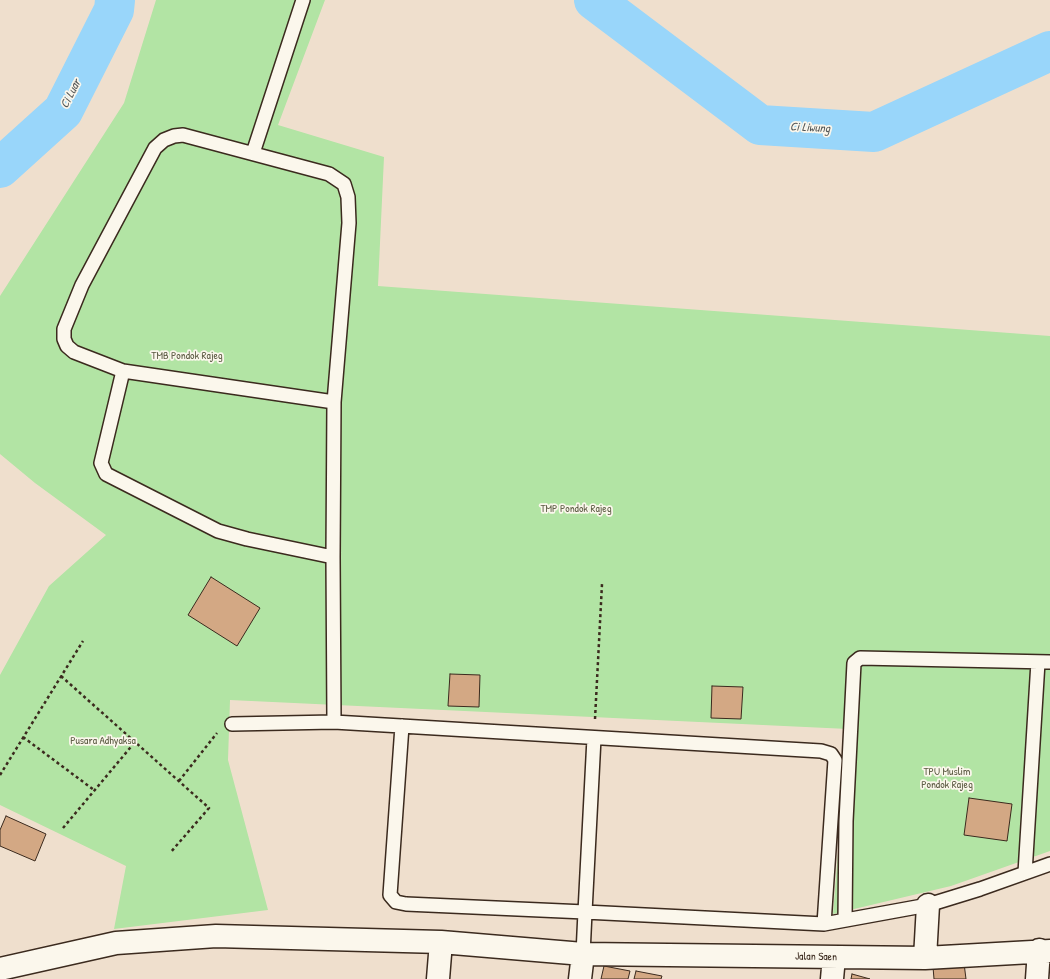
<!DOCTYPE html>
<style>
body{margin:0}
canvas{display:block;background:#efdfcd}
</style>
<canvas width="1050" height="979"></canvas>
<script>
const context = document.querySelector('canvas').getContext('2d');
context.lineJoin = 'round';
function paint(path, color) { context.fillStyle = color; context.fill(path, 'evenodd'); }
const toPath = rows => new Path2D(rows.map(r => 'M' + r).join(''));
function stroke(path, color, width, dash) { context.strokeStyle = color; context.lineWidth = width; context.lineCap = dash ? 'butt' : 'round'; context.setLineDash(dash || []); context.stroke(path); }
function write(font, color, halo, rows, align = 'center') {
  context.font = font + ' "Patrick Hand",sans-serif'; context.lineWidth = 3.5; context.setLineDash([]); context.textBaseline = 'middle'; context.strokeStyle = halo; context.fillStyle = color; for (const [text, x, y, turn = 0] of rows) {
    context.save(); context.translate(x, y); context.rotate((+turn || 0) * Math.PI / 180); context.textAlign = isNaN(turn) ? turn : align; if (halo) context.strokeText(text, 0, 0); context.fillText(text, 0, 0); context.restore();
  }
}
const green = toPath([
 [156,0,325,0,278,125,384,157,378,286,1050,336,1050,851,951,886,833,914,848,729,230,700,228,760,268,910,114,929,126,866,0,805,0,675,49,586,106,535,35,483,0,454,0,296,124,103]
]);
const river = toPath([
 [594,0,760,125,874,132,1050,51],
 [0,168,63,111,114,10,115,0]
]);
const building = toPath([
 [211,577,260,608,237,646,188,615,211,577],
 [450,674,480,675,479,707,448,706,450,674],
 [712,686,743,687,741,719,711,718,712,686],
 [969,798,1012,804,1007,841,964,835,969,798],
 [6,816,46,834,35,861,0,846,0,830,6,816],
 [964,963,966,979,934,979,933,967,964,963],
 [604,966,630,971,628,979,601,979,604,966],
 [636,971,662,976,661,979,634,979,636,971],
 [852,974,870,979,851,979,852,974]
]);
const path = toPath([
 [61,676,209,808,170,853],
 [595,719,602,584],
 [23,737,94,790],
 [0,775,83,641],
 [179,781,217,733],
 [63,828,135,742]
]);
const lane = toPath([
 [253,153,303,0],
 [123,371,334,402],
 [333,557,247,539,218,531,106,474,101,463,123,371,74,352,67,346,64,339,64,329,82,285,155,148,164,140,174,136,183,135,329,174,344,184,348,197,349,223,334,402,333,557,334,722],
 [232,724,334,722,821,751,831,754,835,760,824,924],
 [402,726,390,895,396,902,406,904,585,912,594,738],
 [1025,873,1038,662],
 [845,920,846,821,854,663,860,658,1050,662],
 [583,954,585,912,824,924,928,905,980,889,1050,864]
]);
const street = toPath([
 [925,958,928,905],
 [0,969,116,943,216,936,441,942,583,954,925,958,1050,951],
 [438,979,441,942],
 [580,979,583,954],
 [832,979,834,957],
 [1037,979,1039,950]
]);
const parkNames = [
 ["TMB Pondok Rajeg",187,356],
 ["TMP Pondok Rajeg",576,509],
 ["Pusara Adhyaksa",103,741],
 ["TPU Muslim",947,772],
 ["Pondok Rajeg",947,785]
];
const streetNames = [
 ["Jalan Saen",816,957,1]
];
const waterNames = [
 ["Ci Luar",71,94,-63],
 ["Ci Liwung",810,128,3]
];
paint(green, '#b2e4a4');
stroke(river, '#99d6fa', 40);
paint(building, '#d3a884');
stroke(building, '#3b2a1e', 1);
stroke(lane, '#3b2a1e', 16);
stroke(street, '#3b2a1e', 25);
stroke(path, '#3b2a1e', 2.5, [3, 3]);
stroke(lane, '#fbf7ec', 13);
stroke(street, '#fbf7ec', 22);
write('11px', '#595840', '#fbf7ec', parkNames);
write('11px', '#3b2a1e', '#fbf7ec', streetNames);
write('italic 12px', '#525555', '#fbf7ec', waterNames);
</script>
